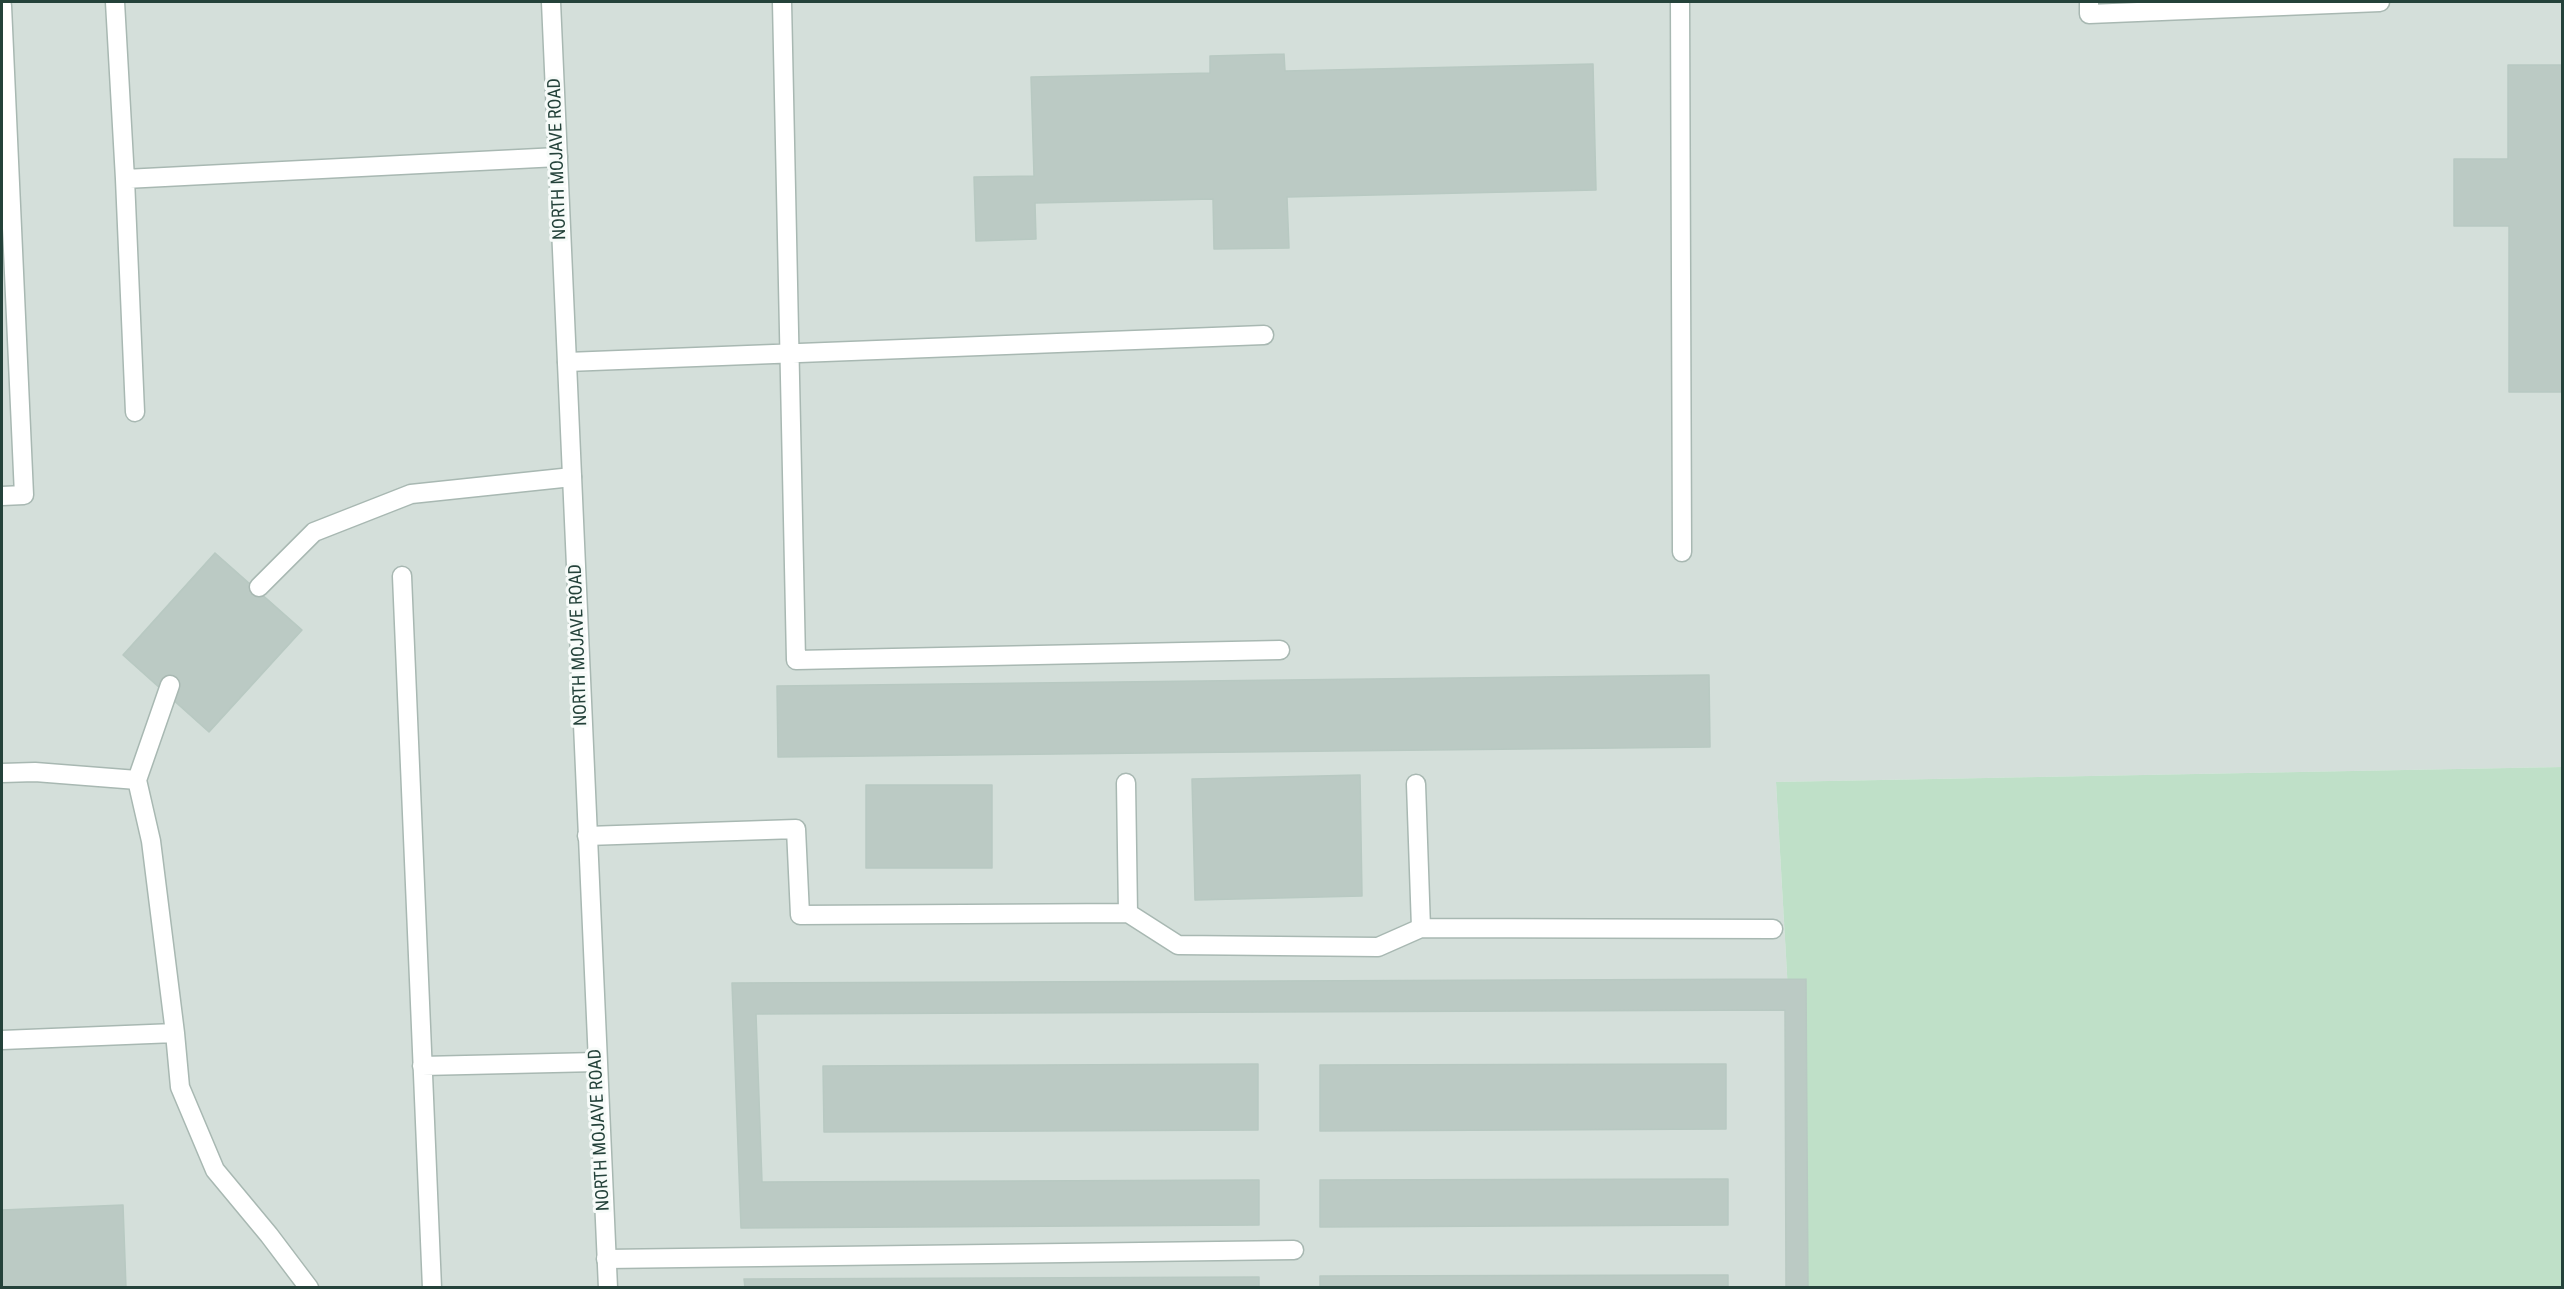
<!DOCTYPE html>
<style>
body{margin:0}
#map{position:relative;width:2564px;height:1289px;overflow:hidden;background:#e6efeb;font-family:"Roboto Condensed",sans-serif}
canvas{display:block}
.frame{position:absolute;inset:0;border:3px solid #24423a;pointer-events:none}
</style>
<div id="map">
<canvas width="2564" height="1289"></canvas>
<div class="frame"></div>
</div>
<script>
const context = document.querySelector('canvas').getContext('2d');
context.lineJoin = 'round';
function paint(path, color) { context.fillStyle = color; context.fill(path, 'evenodd'); }
const toPath = rows => new Path2D(rows.map(r => 'M' + r).join(''));
function stroke(path, color, width, dash) { context.strokeStyle = color; context.lineWidth = width; context.lineCap = dash ? 'butt' : 'round'; context.setLineDash(dash || []); context.stroke(path); }
function write(font, color, halo, rows, align = 'center') {
  context.font = font + ' "Roboto Condensed",sans-serif'; context.lineWidth = 6; context.setLineDash([]); context.textBaseline = 'middle'; context.strokeStyle = halo; context.fillStyle = color; for (const [text, x, y, turn = 0] of rows) {
    context.save(); context.translate(x, y); context.rotate((+turn || 0) * Math.PI / 180); context.textAlign = isNaN(turn) ? turn : align; if (halo) context.strokeText(text, 0, 0); context.fillText(text, 0, 0); context.restore();
  }
}
const built = toPath([
 [2,2,2562,2,2562,767,1776,782,1805,1287,2,1288]
]);
const green = toPath([
 [2562,767,2562,1287,1805,1287,1776,782]
]);
const building = toPath([
 [1284,54,1285,71,1593,64,1596,190,1287,197,1289,248,1214,249,1213,199,1035,203,1036,239,976,241,974,177,1034,176,1031,77,1210,73,1210,56,1284,54],
 [2508,65,2562,65,2562,392,2509,392,2509,226,2454,226,2454,159,2508,159,2508,65],
 [215,553,302,630,209,732,123,655,215,553],
 [1709,675,1710,747,778,757,777,686,1709,675],
 [1360,775,1362,896,1195,900,1192,779,1360,775],
 [866,785,992,785,992,868,866,868,866,785],
 [1806,979,1808,1288,1786,1288,1785,1010,756,1014,762,1182,1259,1180,1259,1225,741,1228,732,983,1806,979],
 [1258,1064,1258,1130,824,1132,823,1066,1258,1064],
 [1726,1064,1726,1129,1320,1131,1320,1065,1726,1064],
 [1728,1179,1728,1225,1320,1227,1320,1180,1728,1179],
 [123,1205,126,1288,2,1288,2,1210,123,1205],
 [1728,1275,1728,1288,1320,1288,1320,1276,1728,1275],
 [1259,1277,1259,1288,745,1288,744,1279,1259,1277]
]);
const service = toPath([
 [115,2,125,179],
 [782,2,796,660,1280,650],
 [1680,2,1682,552],
 [2089,2,2089,14,2380,2],
 [2,6,24,495,2,496],
 [567,362,1264,335],
 [135,412,125,179,558,157],
 [402,576,432,1288],
 [259,587,314,532,411,494,572,477],
 [170,685,137,780,151,841,175,1033,180,1087,215,1170,269,1235,309,1288],
 [2,773,35,772,137,780],
 [1126,783,1128,913],
 [1416,784,1421,928],
 [587,836,796,829,800,915,1128,913,1178,945,1378,947,1421,928,1773,929],
 [2,1040,175,1033],
 [422,1066,597,1062],
 [606,1259,1294,1250]
]);
const tertiary = toPath([
 [551,2,608,1288]
]);
const streetNames = [
 ["NORTH MOJAVE ROAD",558,159,-92],
 ["NORTH MOJAVE ROAD",579,645,-92],
 ["NORTH MOJAVE ROAD",600,1130,-93]
];
paint(built, '#d4dfda');
paint(green, '#bfe0c8');
paint(building, '#bbcac4');
stroke(building, '#b8c9c2', 1.5);
stroke(service, '#a8b8b2', 21);
stroke(tertiary, '#a8b8b2', 21);
stroke(service, '#fff', 18);
stroke(tertiary, '#fff', 18);
write('18px', '#24423a', '#f7fbf9', streetNames);
</script>
